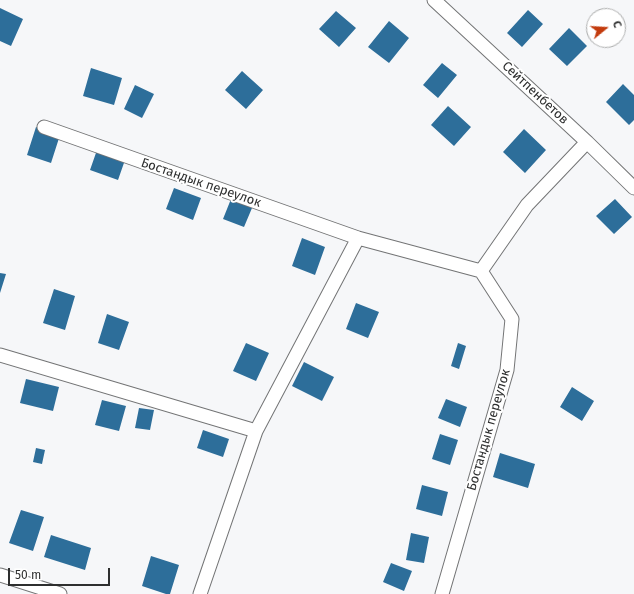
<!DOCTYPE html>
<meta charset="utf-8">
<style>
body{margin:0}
#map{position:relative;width:634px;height:594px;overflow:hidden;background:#f6f7f9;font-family:"Fira Sans",sans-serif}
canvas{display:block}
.north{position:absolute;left:586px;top:8px;width:40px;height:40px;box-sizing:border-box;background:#fff;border:1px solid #abacac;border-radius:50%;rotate:72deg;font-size:11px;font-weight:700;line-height:16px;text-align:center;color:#2e2f2f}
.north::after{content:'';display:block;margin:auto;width:14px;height:18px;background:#c33b0d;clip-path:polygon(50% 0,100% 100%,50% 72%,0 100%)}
.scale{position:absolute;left:8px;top:568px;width:102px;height:18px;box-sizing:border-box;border:2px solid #2e2f2f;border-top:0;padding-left:5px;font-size:12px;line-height:14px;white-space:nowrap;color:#2e2f2f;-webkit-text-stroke:3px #fff;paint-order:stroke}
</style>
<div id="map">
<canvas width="634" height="594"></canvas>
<div class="north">С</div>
<div class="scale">50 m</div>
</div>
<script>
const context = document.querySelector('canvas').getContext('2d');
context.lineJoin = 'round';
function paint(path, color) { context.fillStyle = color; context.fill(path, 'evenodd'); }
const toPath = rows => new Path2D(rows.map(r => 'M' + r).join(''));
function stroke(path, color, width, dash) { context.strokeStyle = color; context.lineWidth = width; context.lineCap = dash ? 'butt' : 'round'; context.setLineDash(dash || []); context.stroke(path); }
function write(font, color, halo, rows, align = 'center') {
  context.font = font + ' "Fira Sans",sans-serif'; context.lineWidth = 4; context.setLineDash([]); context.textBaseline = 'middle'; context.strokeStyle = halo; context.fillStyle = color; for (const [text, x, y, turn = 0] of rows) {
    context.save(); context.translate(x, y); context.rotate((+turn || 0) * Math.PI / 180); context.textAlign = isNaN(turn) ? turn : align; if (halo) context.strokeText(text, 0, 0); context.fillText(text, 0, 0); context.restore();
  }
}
const building = toPath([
 [0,8,23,19,11,46,0,41],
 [528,10,543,24,522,47,507,33],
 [336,11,356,28,339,47,319,29],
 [389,21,409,38,389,63,368,47],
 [569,28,587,46,567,66,549,49],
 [442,63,457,75,438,98,423,85],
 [91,68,122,78,114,105,83,96],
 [242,71,263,90,246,109,225,90],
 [623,84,634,95,634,120,629,125,606,102],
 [135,85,154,94,142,118,124,109],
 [448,106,471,127,454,146,431,125],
 [36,127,60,135,51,163,27,155],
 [524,129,546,150,525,173,503,152],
 [97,150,125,160,118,180,90,170],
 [174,188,201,198,193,220,166,209],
 [231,199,252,208,244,227,223,219],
 [615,199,632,217,614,234,596,216],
 [302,238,325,247,315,275,292,266],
 [0,273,6,274,0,293],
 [54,289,75,296,65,330,43,323],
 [356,303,379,312,368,338,346,329],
 [107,314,129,322,119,350,98,343],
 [246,343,269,353,256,381,233,371],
 [458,343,466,346,459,369,451,366],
 [304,362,334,377,322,401,292,386],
 [26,379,59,387,53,411,20,403],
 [572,387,594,401,582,421,560,407],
 [446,399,467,407,460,427,438,418],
 [102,400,126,406,119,431,95,425],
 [139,408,154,410,150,430,135,428],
 [203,430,229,439,223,457,197,448],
 [440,434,458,440,450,465,432,459],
 [36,448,45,450,42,464,33,462],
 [500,453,535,464,528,488,493,477],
 [422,485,448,492,442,516,416,509],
 [21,510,44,517,33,551,9,543],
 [411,533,429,537,424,563,406,560],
 [51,535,91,548,85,570,44,557],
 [151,556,179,565,170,594,166,594,142,586],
 [391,563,412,571,404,591,383,582]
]);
const minor = toPath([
 [434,0,587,142,634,188],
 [44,127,358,238,481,271],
 [0,355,256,431],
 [0,575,60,594],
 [200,594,256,431,358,238],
 [442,594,507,370,512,319,481,271,527,205,587,142]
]);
const streetNames = [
 ["Сейтпенбетов",535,93,43],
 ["Бостандык переулок",201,183,19],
 ["Бостандык переулок",489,430,-74]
];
paint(building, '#2d6e9a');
stroke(minor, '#737475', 15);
stroke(minor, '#fff', 13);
write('13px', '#2e2f2f', '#fff', streetNames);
</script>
